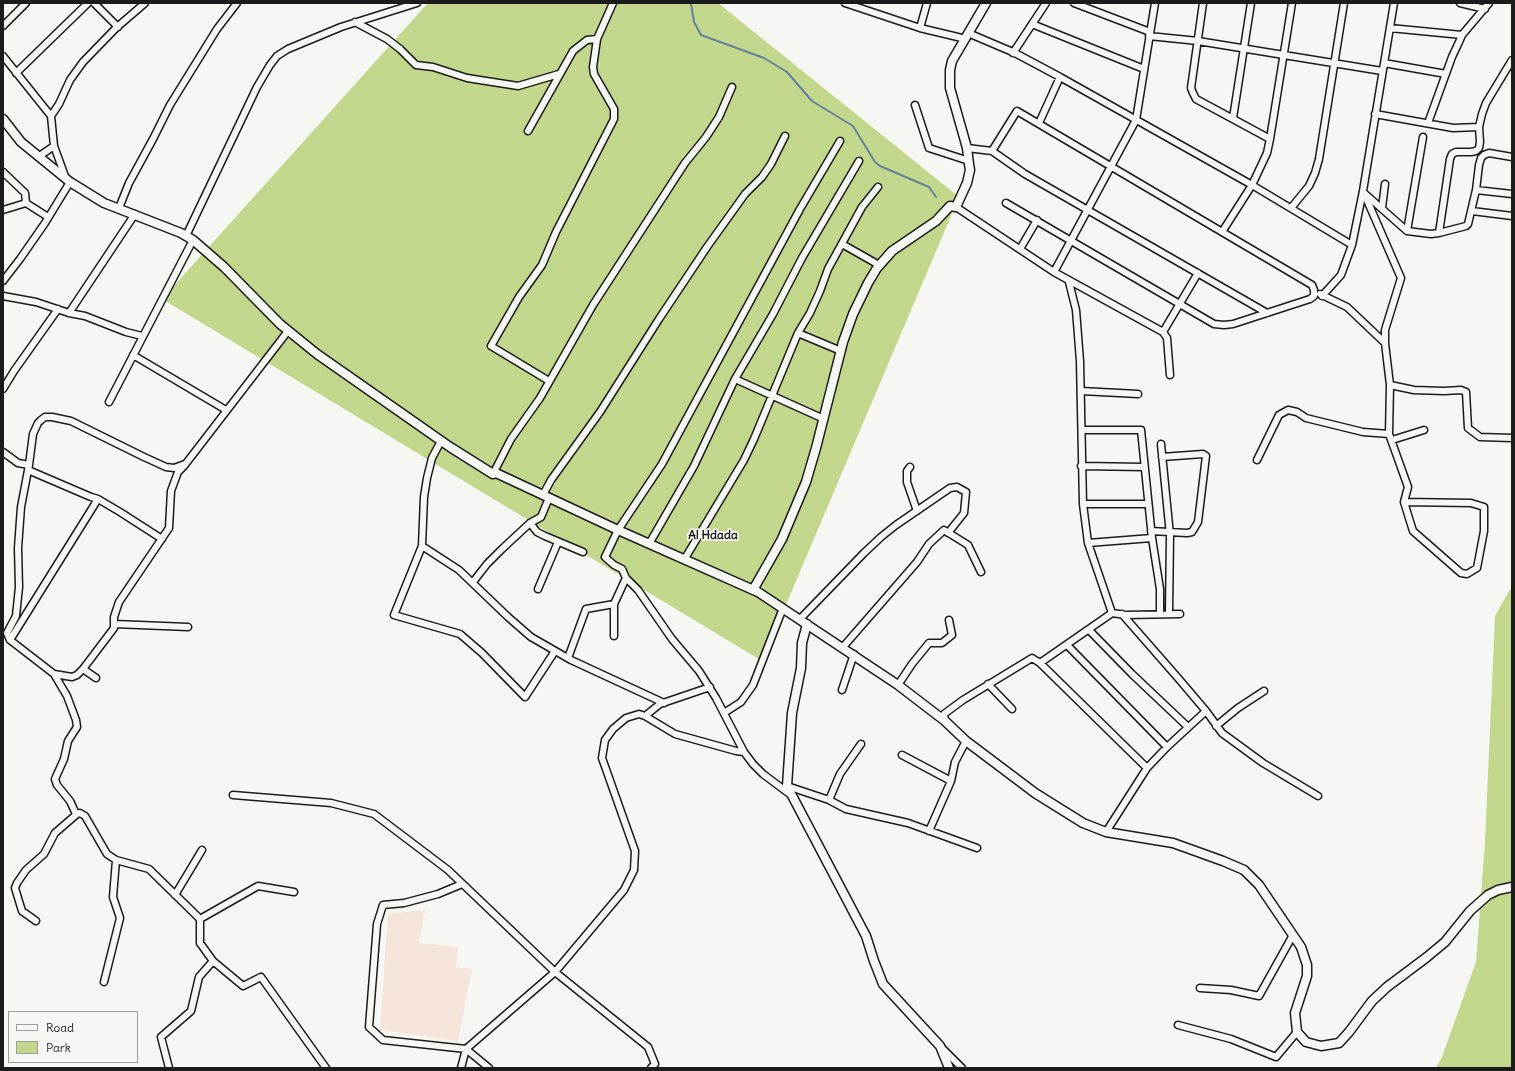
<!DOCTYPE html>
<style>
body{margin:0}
#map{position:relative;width:1515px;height:1071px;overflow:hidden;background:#f6f6f2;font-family:Delius,sans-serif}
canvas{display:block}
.frame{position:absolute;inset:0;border:4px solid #1c1c1c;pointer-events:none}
.legend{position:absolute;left:8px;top:1011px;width:130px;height:52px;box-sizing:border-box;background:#f6f6f2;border:1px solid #9f9f9c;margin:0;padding:5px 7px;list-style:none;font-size:12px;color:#1c1c1c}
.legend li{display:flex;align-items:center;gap:8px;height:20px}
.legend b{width:20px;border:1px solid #9f9f9c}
</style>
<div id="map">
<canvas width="1515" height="1071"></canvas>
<div class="frame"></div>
<ul class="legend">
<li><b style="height:5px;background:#f6f6f2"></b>Road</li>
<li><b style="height:11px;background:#c3d78c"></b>Park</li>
</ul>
</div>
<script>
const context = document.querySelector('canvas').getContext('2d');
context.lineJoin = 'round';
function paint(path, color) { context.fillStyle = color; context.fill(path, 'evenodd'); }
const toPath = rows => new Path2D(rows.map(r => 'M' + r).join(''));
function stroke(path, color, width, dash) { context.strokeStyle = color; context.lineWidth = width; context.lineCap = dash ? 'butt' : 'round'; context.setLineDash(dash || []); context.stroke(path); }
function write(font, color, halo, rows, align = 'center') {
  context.font = font + ' Delius,sans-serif'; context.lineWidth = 3.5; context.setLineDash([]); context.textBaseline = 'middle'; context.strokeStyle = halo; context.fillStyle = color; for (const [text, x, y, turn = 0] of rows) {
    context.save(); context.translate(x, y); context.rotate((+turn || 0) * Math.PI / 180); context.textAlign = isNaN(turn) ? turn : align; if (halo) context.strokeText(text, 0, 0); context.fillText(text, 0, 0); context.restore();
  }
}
const built = toPath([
 [425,910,419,943,458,947,456,967,472,969,458,1041,380,1030,388,914]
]);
const green = toPath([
 [428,3,718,3,959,197,762,661,162,299],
 [1512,586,1512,1068,1436,1068,1442,1057,1476,962,1485,842,1495,616]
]);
const stream = toPath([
 [691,3,694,22,701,35,764,58,787,72,812,101,853,126,875,162,880,166,929,187,936,197]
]);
const street = toPath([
 [94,3,118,27],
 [845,3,920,28,966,39],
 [1074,3,1150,32],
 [1203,3,1191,88,1193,93,1196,99,1270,139],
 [1460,3,1485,9],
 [355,22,387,39,400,49,416,65,433,67,467,78,518,86,559,74],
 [1032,24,1144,69],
 [3,26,26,3],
 [920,28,927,3],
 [1390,28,1462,35],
 [968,33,1015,53,1060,77,1252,185,1352,245],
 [1149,36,1198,41,1382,71],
 [1013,53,1046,3],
 [3,56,51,116],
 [1384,63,1446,74],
 [16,73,88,3],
 [915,105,929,148,969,161],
 [1375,114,1453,128,1479,127,1482,114,1486,103,1512,60],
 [1233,118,1251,3],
 [1039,123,1060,77],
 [1428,123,1452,57,1459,42,1462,35,1489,3],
 [528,131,573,51,587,40,597,39],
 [967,148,992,151,1025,174,1267,313],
 [992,151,1017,111,1312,285,1314,290,1314,296,1310,299,1233,324,1224,325,1214,324,1006,203],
 [38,157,54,146],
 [3,172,25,193,26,203],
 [66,179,54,146,51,116,59,104,70,80,83,62,116,28,145,3],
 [1476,190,1512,194],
 [1363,191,1401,278,1385,330,1385,343,1390,385,1389,434,1408,487,1404,502,1413,531,1461,573,1467,574,1477,568,1484,531,1484,507,1471,503,1404,502],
 [1364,193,1407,231,1431,234,1439,233,1450,159,1452,154,1456,152,1471,152,1476,151,1479,148,1480,142,1479,127],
 [956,207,1054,272,1163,332,1167,338,1170,375],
 [119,208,129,183,153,139,170,105,217,29,237,3],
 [1291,208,1309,186,1315,173,1319,159,1344,3],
 [1382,208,1385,184],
 [3,210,26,203,48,217],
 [1472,211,1512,216],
 [1407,231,1423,137],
 [1222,232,1252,185,1267,153,1270,139,1292,3],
 [1439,233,1466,226,1468,224,1476,190,1479,165,1481,158,1484,155,1489,153,1512,157],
 [186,236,257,87,270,65,277,56,288,49,341,27,417,3],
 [842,244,879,265],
 [1020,249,1037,220],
 [1054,272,1136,120,1155,3],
 [3,281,20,259,45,223,70,182],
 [1069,282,1076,310,1080,361,1083,504,1088,543,1112,613],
 [1320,294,1347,307,1385,343],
 [3,296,36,302,69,313,85,316,126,332,142,336],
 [1322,296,1341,275,1352,245,1363,191,1394,3],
 [69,313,135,214],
 [1163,332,1198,273],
 [798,333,841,351],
 [133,355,226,410],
 [735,379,824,419],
 [549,381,491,346,519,297,542,265,556,232,614,119,614,109,594,74,593,67,597,39,613,3],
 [1390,385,1414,390,1444,391,1461,390,1466,392,1468,428,1480,437,1512,438],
 [3,389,14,371,58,309],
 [1081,391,1138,394],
 [109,402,193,240],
 [1082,430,1141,430,1152,538,1160,589,1160,614],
 [1392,440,1424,430],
 [441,441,432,458,427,478,424,497,422,546,394,615,460,634,482,653,525,697,555,651],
 [1161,444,1170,535,1169,613],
 [3,452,18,463,29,465],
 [1257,460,1279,415,1288,410,1297,412,1306,418,1363,432,1389,434],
 [185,464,174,468,166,467,144,457,71,421,52,417,45,417,41,420,38,423,33,434,29,465,21,507,18,548,19,587,16,616,7,633,10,640,54,674,72,677,77,675,83,669,114,628,114,617,119,602,169,528,171,491,178,472,184,466,288,331],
 [1081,466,1144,467],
 [910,467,907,471,907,482,917,511],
 [28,470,91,497,98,499,120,512,162,539],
 [493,474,511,439,540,398,593,305,685,163,706,137,719,117,732,87],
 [543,495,551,480,600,412,659,319,707,247,745,194,762,177,771,164,785,136],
 [1083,504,1148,504],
 [530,523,537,532,545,536,583,552],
 [1151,531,1187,533,1192,532,1198,522,1206,456,1203,454,1162,457],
 [1088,543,1152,538],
 [649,544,694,466,735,379,773,314,802,258,859,161],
 [422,546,459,570,508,617,531,637,571,660,664,703],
 [684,560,744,460,754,439,798,333,810,313,820,291,828,269,862,207,878,187],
 [473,582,487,564,502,549,530,523,541,517,549,498],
 [538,589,558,542],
 [614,604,614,636],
 [1122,614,1178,678,1206,711,1222,733,1263,763,1318,796],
 [800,619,864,553,881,537,896,525,950,488,957,487,966,492,964,513,948,533],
 [114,624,188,627],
 [1089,630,1132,674,1188,727],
 [10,640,98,499],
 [1067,645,1167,747],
 [843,647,917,562,929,544,944,530,968,545,981,572],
 [568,658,586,609,614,604,626,578],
 [1040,663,1147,768],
 [83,669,96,678],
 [54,674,67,696,76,720,77,727,68,741,64,759,55,779,57,785,70,801,76,814,80,813,85,816,107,854,116,860,149,869,200,919,200,943,213,961,243,986,261,977,326,1068],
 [988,684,1012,709],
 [898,685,912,664,929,643,942,643,952,635,949,620],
 [842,690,854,654],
 [724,713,741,702,753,685,783,608],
 [645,716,660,704,710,687],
 [945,721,944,714,963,700,1032,658,1040,663,1112,613,1126,615,1180,614],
 [1216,726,1238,708,1264,691],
 [902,755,951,781],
 [787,786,829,800,846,809,908,823,977,848],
 [233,795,331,803,374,814,448,870,555,972,648,1047,655,1064,651,1068],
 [791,795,763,774,753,764,744,752,716,698,699,671,672,639,638,590,626,578,622,569,614,565,605,557,618,530,662,464,800,209,840,141],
 [829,800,840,774,861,744],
 [929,831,951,781,955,762,966,741],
 [1106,832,1147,768,1167,747,1206,711],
 [462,884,438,894,404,903,383,905,377,924,369,1027,383,1040,466,1049,489,1068],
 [175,895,202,850],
 [200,919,258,886,294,892],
 [36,921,22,911,15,888,17,883,26,870,44,854,55,833,77,814],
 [104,982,120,918,113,897,116,860],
 [1200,988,1231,990,1259,996,1293,935],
 [1178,1025,1231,1039,1276,1057,1297,1032],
 [942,1048,962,1068],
 [169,1068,161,1037,191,1011,199,977,213,961],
 [461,1068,466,1049,555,972,624,890,634,870,635,851,602,758,605,740,613,729,626,718,639,714,645,716,675,734,736,751,744,752]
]);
const secondary = toPath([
 [3,119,21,142,70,182,104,203,181,233,193,240,224,267,280,324,317,354,450,447,493,474,496,473,618,530,758,592,898,685,945,721,966,741,1035,793,1083,823,1106,832,1173,843,1223,861,1244,870,1259,885,1301,947,1307,965,1307,976,1295,1013,1297,1032,1306,1042,1321,1046,1339,1043,1349,1032,1372,1001,1387,987,1427,957,1445,942,1470,911,1488,895,1498,890,1512,887],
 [753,590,782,539,806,482,816,448,843,342,853,314,868,283,877,268,892,251,936,221,950,206,956,207,967,183,970,170,969,164,967,148,950,88,950,70,952,61,986,3],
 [807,624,802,643,801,668,792,713,787,786,866,936,874,961,883,984,940,1046,949,1068]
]);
const neighbourhoodNames = [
 ["Al Hdada",713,536]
];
paint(built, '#f4e4da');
paint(green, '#c3d78c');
stroke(stream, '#63839b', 2);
stroke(street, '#1c1c1c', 9);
stroke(secondary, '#1c1c1c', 11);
stroke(street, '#f6f6f2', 6);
stroke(secondary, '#f6f6f2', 8);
write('bold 12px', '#1c1c1c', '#f6f6f2', neighbourhoodNames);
</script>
